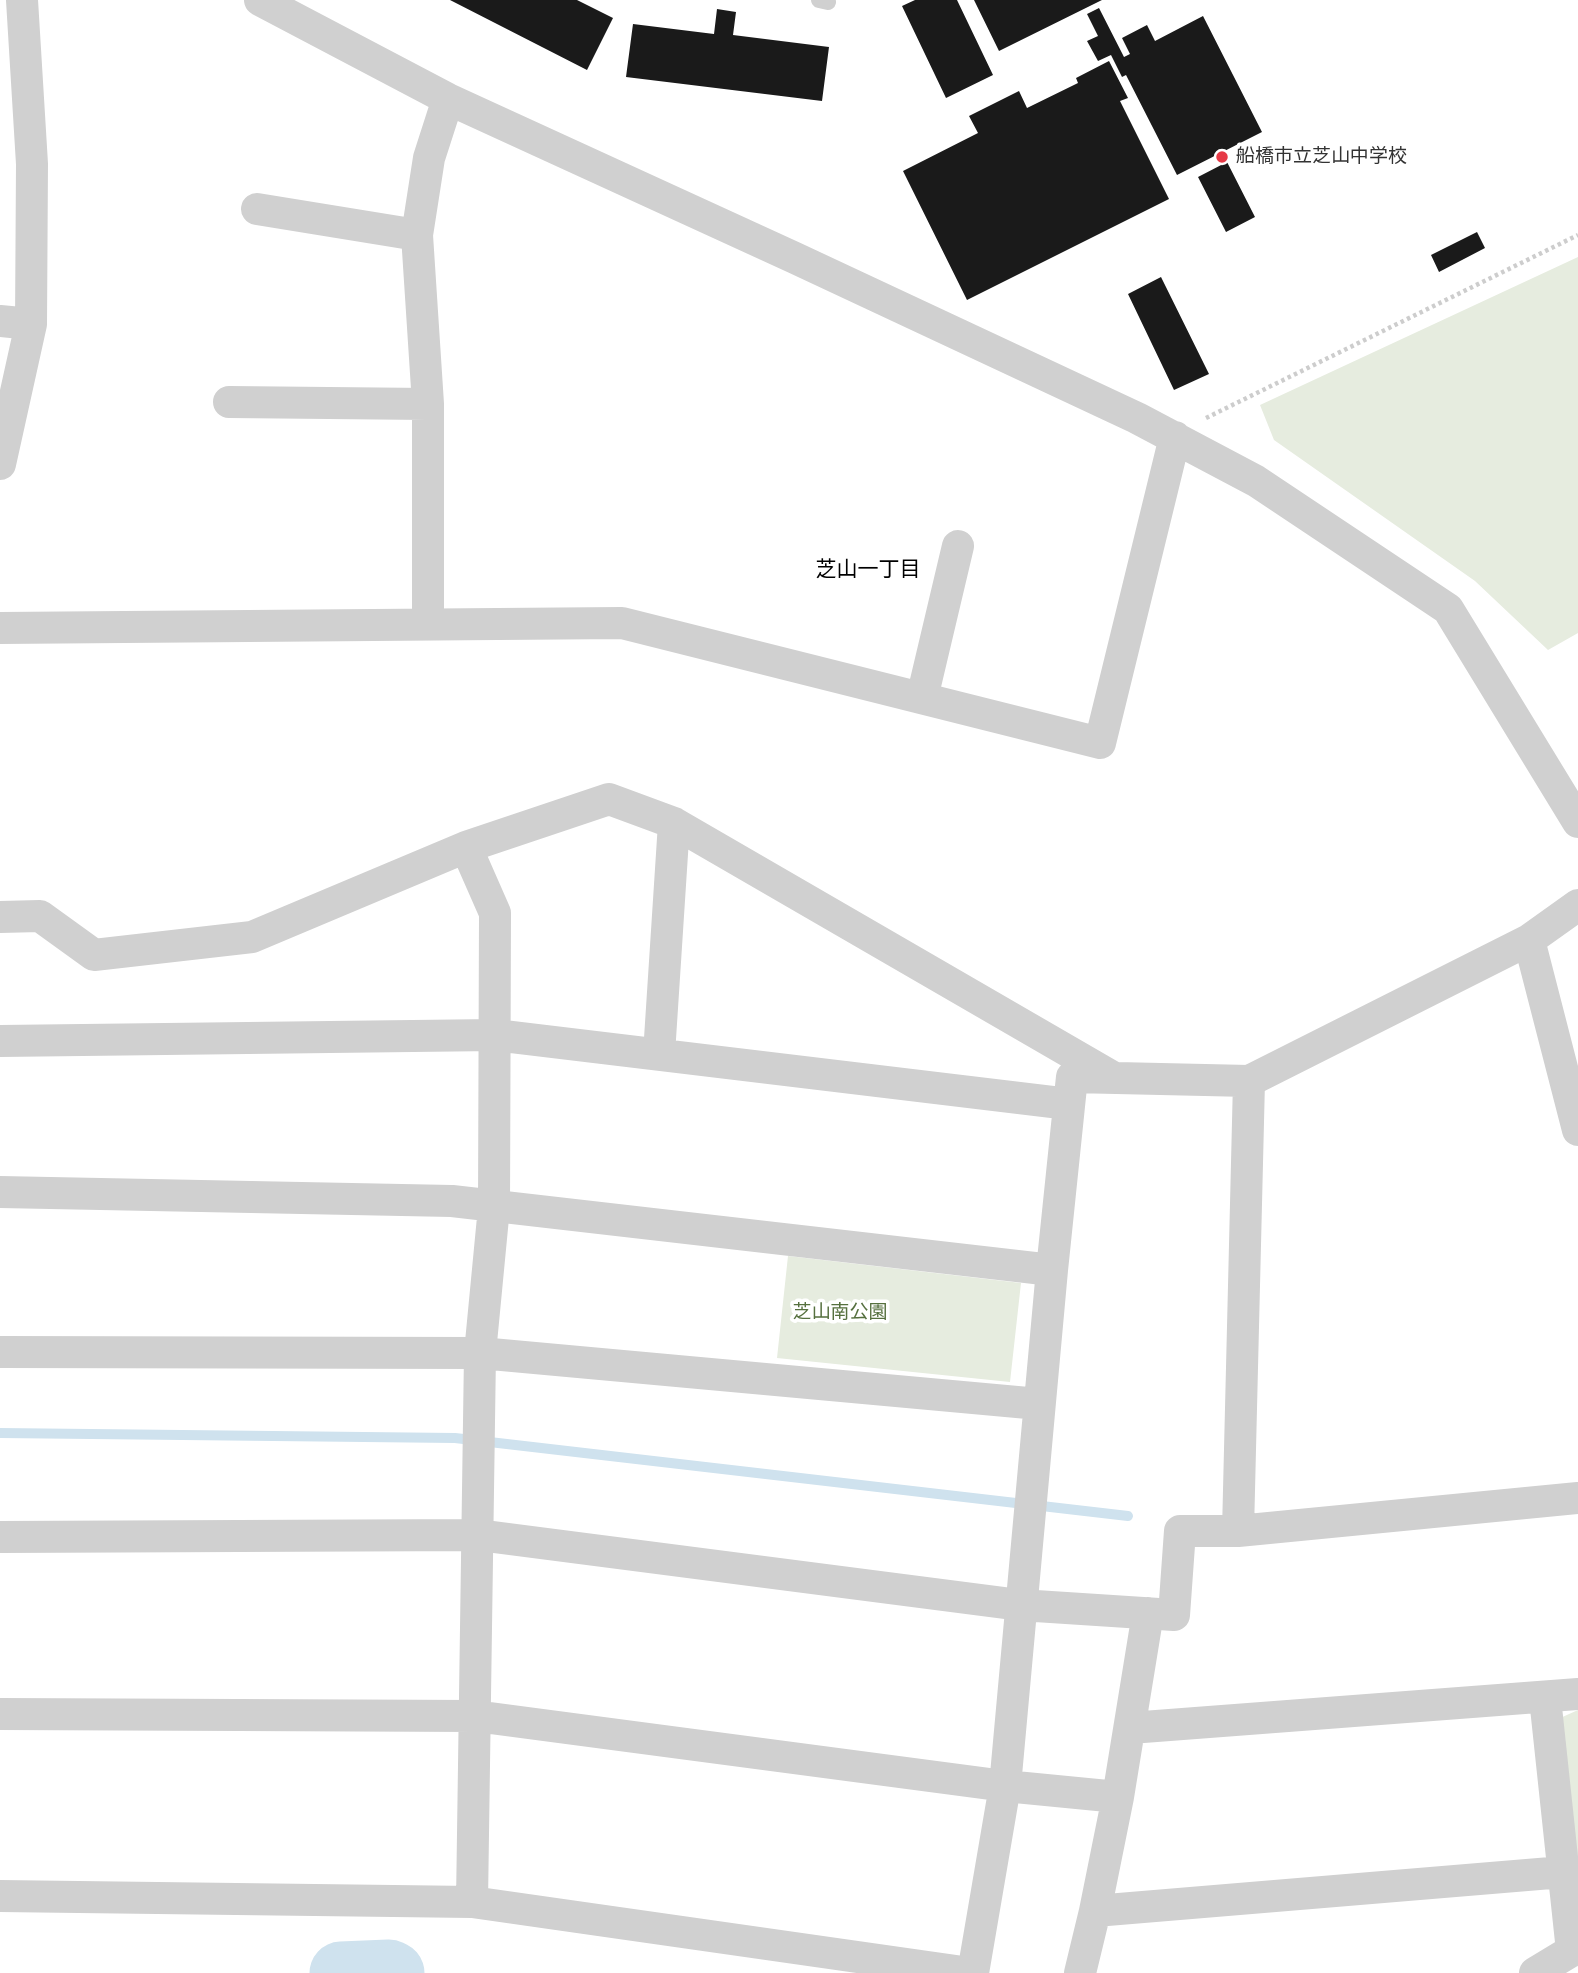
<!DOCTYPE html>
<meta charset="utf-8">
<style>
body{margin:0}
canvas{display:block;background:#fff}
</style>
<canvas width="1578" height="1973"></canvas>
<script>
const context = document.querySelector('canvas').getContext('2d');
context.lineJoin = 'round';
function paint(path, color) { context.fillStyle = color; context.fill(path, 'evenodd'); }
const toPath = rows => new Path2D(rows.map(r => 'M' + r).join(''));
function stroke(path, color, width, dash) { context.strokeStyle = color; context.lineWidth = width; context.lineCap = dash ? 'butt' : 'round'; context.setLineDash(dash || []); context.stroke(path); }
function write(font, color, halo, rows, align = 'center') {
  context.font = font + ' "Varela Round","Noto Sans JP",sans-serif'; context.lineWidth = 7; context.setLineDash([]); context.textBaseline = 'middle'; context.strokeStyle = halo; context.fillStyle = color; for (const [text, x, y, turn = 0] of rows) {
    context.save(); context.translate(x, y); context.rotate((+turn || 0) * Math.PI / 180); context.textAlign = isNaN(turn) ? turn : align; if (halo) context.strokeText(text, 0, 0); context.fillText(text, 0, 0); context.restore();
  }
}
const green = toPath([
 [1578,257,1578,633,1548,650,1475,581,1274,440,1260,405],
 [788,1256,1021,1283,1010,1382,777,1358],
 [1578,1710,1578,1915,1558,1719]
]);
const stream = toPath([
 [0,1433,455,1438,1128,1516]
]);
const river = toPath([
 [341,1973,389,1971,393,1973]
]);
const building = toPath([
 [450,0,577,0,613,18,587,70],
 [915,0,957,0,993,75,946,98,902,6],
 [974,0,1102,0,999,51],
 [1099,8,1124,57,1130,54,1122,38,1147,25,1155,41,1203,16,1262,132,1177,175,1126,75,1122,77,1111,55,1098,61,1087,41,1098,36,1087,14],
 [717,9,736,12,733,35,829,47,822,101,626,77,633,24,714,34],
 [1109,61,1128,98,1120,101,1169,199,967,300,903,171,978,133,969,116,1019,91,1027,108,1078,83,1076,78],
 [1227,162,1255,217,1226,232,1198,177],
 [1477,232,1485,248,1439,272,1431,255],
 [1161,277,1209,374,1174,390,1128,294]
]);
const path = toPath([
 [1206,418,1578,235]
]);
const service = toPath([
 [819,0,828,2]
]);
const minor = toPath([
 [260,0,448,99,795,258,1137,418,1256,481,1448,609,1578,822],
 [257,209,417,235],
 [0,321,31,324],
 [229,402,428,404],
 [0,464,31,324,32,164,22,0],
 [428,623,428,404,417,235,429,158,448,99],
 [0,628,622,623,1100,743,1175,437],
 [922,698,958,546],
 [466,847,495,913,494,1207,480,1353,472,1902],
 [0,917,40,916,94,955,252,937,466,847,609,799,674,823,1111,1076],
 [1529,940,1578,1130],
 [0,1041,495,1035,1069,1104],
 [659,1054,674,823],
 [0,1192,452,1201,1052,1270],
 [0,1352,480,1353,1039,1404],
 [1238,1531,1249,1081],
 [0,1537,478,1535,1020,1605,1174,1615,1180,1531,1238,1531,1578,1498],
 [1545,1698,1572,1951],
 [0,1714,475,1716,1005,1786,1118,1797],
 [1130,1728,1578,1694],
 [0,1896,472,1902,970,1973],
 [1095,1911,1563,1872],
 [973,1973,1005,1786,1052,1270,1072,1077,1249,1081,1529,940,1578,905],
 [1080,1973,1095,1911,1118,1797,1148,1613],
 [1535,1973,1578,1947]
]);
const markers = [
 [1222,157,7,"#e63946"]
];
const poiNames = [
 ["船橋市立芝山中学校",1236,157]
];
const parkNames = [
 ["芝山南公園",840,1313]
];
const neighbourhoodNames = [
 ["芝山一丁目",868,570]
];
paint(green, '#e6ecdf');
stroke(stream, '#cfe2ee', 10);
stroke(river, '#cfe2ee', 63);
paint(building, '#1a1a1a');
stroke(path, '#cdcdcd', 4.5, [3.5, 3.5]);
stroke(service, '#d0d0d0', 16);
stroke(minor, '#d0d0d0', 32);
for (const [x, y, r, color] of markers) { const dot = new Path2D(); dot.arc(x, y, r, 0, 2 * Math.PI); context.fillStyle = color; context.fill(dot); stroke(dot, '#fff', 2.5); }
write('19px', '#333', '#fff', poiNames, 'left');
write('19px', '#56703f', '#fff', parkNames);
write('21px', '#000', '#fff', neighbourhoodNames);
</script>
